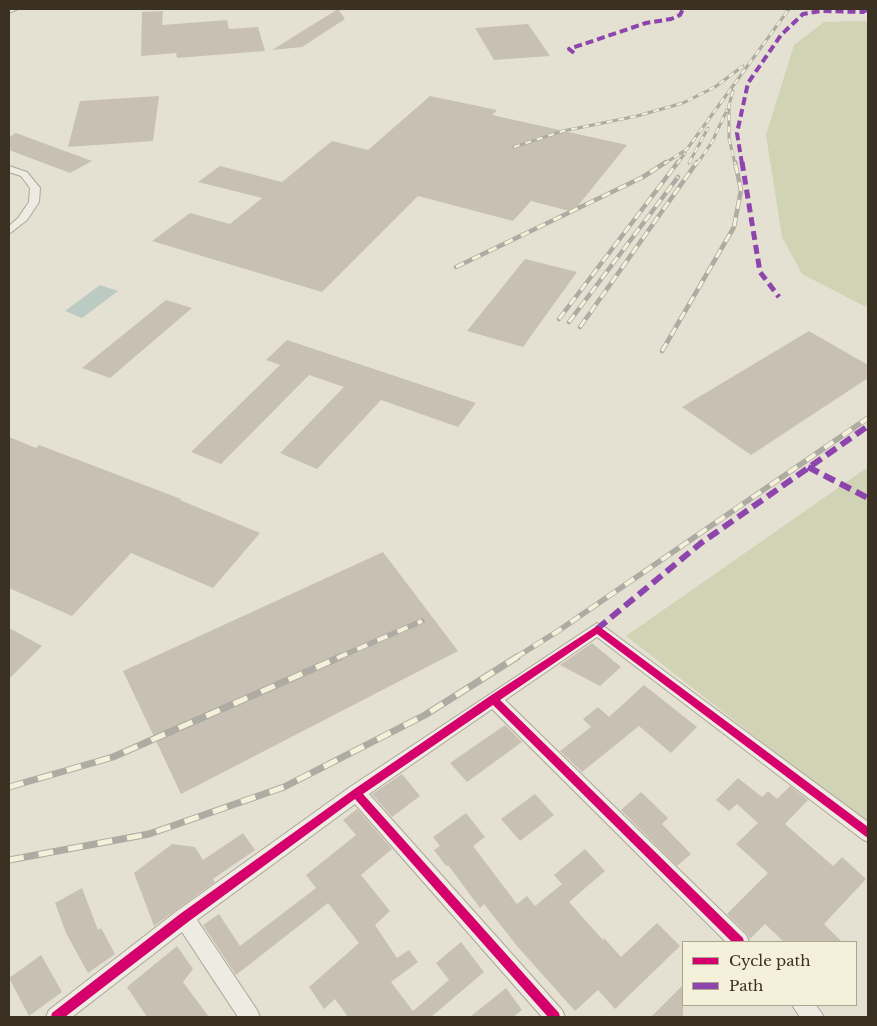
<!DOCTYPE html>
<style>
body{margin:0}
#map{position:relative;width:877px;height:1026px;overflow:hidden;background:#e4e1d2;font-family:"Libre Baskerville",serif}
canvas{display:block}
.frame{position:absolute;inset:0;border:10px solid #3a3122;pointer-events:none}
.legend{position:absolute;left:682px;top:941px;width:175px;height:65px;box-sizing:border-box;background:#f4f0d9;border:1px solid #aaa490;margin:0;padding:6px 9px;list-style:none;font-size:15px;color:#3a3122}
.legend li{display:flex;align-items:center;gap:10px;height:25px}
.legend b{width:25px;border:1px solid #aaa490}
</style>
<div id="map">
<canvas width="877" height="1026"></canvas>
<div class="frame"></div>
<ul class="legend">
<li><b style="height:6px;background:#d6006c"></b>Cycle path</li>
<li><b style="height:6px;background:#8e44ad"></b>Path</li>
</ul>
</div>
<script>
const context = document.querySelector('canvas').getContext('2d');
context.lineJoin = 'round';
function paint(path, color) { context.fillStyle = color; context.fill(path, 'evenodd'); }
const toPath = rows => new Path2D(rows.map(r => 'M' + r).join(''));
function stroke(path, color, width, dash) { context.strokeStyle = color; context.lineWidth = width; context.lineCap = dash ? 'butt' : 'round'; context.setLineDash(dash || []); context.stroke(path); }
const green = toPath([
 [868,21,868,308,802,274,782,237,766,135,794,45,824,22],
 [868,467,868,825,626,636]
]);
const water = toPath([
 [100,285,118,291,82,318,65,311]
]);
const building = toPath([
 [338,9,345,19,302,47,272,50],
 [163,11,162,25,227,20,229,29,258,27,265,51,177,58,176,53,141,56,142,12],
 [528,24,550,56,494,60,475,28],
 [159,96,153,141,68,147,80,101],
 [430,96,497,110,492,115,627,145,573,212,531,201,513,221,418,196,322,292,152,241,190,213,230,224,262,198,198,182,220,166,282,182,332,141,368,150],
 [16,133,92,161,70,173,9,150,9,137],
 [525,259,577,272,523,347,467,331],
 [166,300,192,308,110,378,82,368],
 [809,331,868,365,868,378,751,455,682,407],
 [287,340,476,403,458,427,381,400,317,469,280,453,344,387,309,375,221,464,191,452,280,365,266,360],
 [9,437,36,448,39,445,181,499,180,500,260,533,213,588,131,553,72,616,9,588],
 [383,552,458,651,181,794,123,671],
 [9,628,42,646,9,679],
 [592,643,621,667,600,686,560,665],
 [644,685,697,727,671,753,639,726,582,772,560,751,591,727,583,719,598,707,609,717],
 [505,725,522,742,467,782,450,763],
 [402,774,420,796,392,817,372,794],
 [738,778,762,797,768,791,777,799,790,786,808,800,785,824,833,866,842,857,866,879,824,924,842,942,784,942,765,924,750,939,747,934,727,914,768,873,736,844,758,823,737,804,729,811,716,800],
 [641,792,668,818,662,824,691,854,677,866,621,810],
 [535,794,554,815,520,841,501,819],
 [357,809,392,849,361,875,390,911,375,925,397,958,409,950,418,962,391,982,413,1011,449,980,436,963,461,942,484,972,431,1017,348,1017,335,999,324,1009,309,987,359,943,328,903,236,975,203,925,219,914,240,946,316,888,306,875,356,835,343,820],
 [466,813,485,837,473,846,517,904,527,896,535,906,562,884,554,875,585,849,605,871,569,902,603,940,604,938,621,957,657,923,680,946,615,1009,598,990,575,1011,517,946,484,904,480,908,448,865,446,866,434,850,440,846,433,837],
 [243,833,255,850,213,879,215,882,154,926,134,873,172,844,195,847,203,860],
 [82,888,98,930,101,928,115,954,88,973,66,933,55,903],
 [177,946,193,969,183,982,209,1017,147,1017,127,987],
 [41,955,62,992,29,1016,9,978],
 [683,985,683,1017,651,1017],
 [506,988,522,1010,513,1017,470,1017]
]);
const minor = toPath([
 [9,9,18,9,9,13,9,9],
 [9,166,27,172,40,188,39,202,27,220,9,234,9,226,18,218,29,202,30,188,21,176,9,172,9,166],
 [597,623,602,625,868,822,868,842,862,839,597,637,505,700,746,935,749,942,726,942,492,709,369,794,562,1010,565,1017,542,1017,355,804,197,920,257,1010,260,1017,238,1017,182,932,72,1017,46,1017,49,1010,177,911,350,787,597,623],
 [792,1005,816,1005,824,1017,800,1017,792,1005]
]);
const railFar3 = toPath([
 [733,91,729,105,729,138,735,164],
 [514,147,563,131,637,116,683,103,715,87,743,66],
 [689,163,708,128],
 [664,164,687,149,789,9],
 [677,164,685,153],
 [697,164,712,142,727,110]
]);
const railFar2 = toPath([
 [456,267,643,177,666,162],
 [559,319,678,162],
 [569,322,678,177],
 [580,327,697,162],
 [662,351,734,227,741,190,735,162]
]);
const railFar1 = toPath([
 [337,658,422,621],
 [515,658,558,631,868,418]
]);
const rail = toPath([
 [9,787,113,757,340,657],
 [9,860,149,834,284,787,425,715,517,657]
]);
const quietFar2 = toPath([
 [574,53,569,49,646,23,671,19,680,15,683,9],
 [742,164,737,133,748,83,781,35,803,14,821,11,863,12,868,9]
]);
const quietFar1 = toPath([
 [742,162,760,272,779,297]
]);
const quiet = toPath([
 [808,467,868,498],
 [597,629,701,543,868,426]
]);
const cycleway = toPath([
 [597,626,600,627,868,827,868,838,865,836,597,634,500,700,743,938,744,942,732,942,493,705,363,794,559,1013,560,1017,548,1017,355,799,188,922,65,1017,51,1017,52,1013,180,914,353,790,490,696,597,626]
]);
paint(green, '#d0d4b5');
paint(water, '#bbcbc4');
paint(building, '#c8c1b3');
stroke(minor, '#aaa69a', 2);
paint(minor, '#edebe2');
stroke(railFar3, '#adaba2', 3);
stroke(railFar2, '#adaba2', 4.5);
stroke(railFar1, '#adaba2', 5.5);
stroke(rail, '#adaba2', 7);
stroke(railFar3, '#f4f0d9', 2, [6]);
stroke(railFar2, '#f4f0d9', 3, [9]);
stroke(railFar1, '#f4f0d9', 4, [11]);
stroke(rail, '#f4f0d9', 5, [15]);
stroke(quietFar2, '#8e44ad', 4, [8, 4]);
stroke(quietFar1, '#8e44ad', 5, [9, 5]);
stroke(quiet, '#8e44ad', 6, [12, 6]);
paint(cycleway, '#d6006c');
</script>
